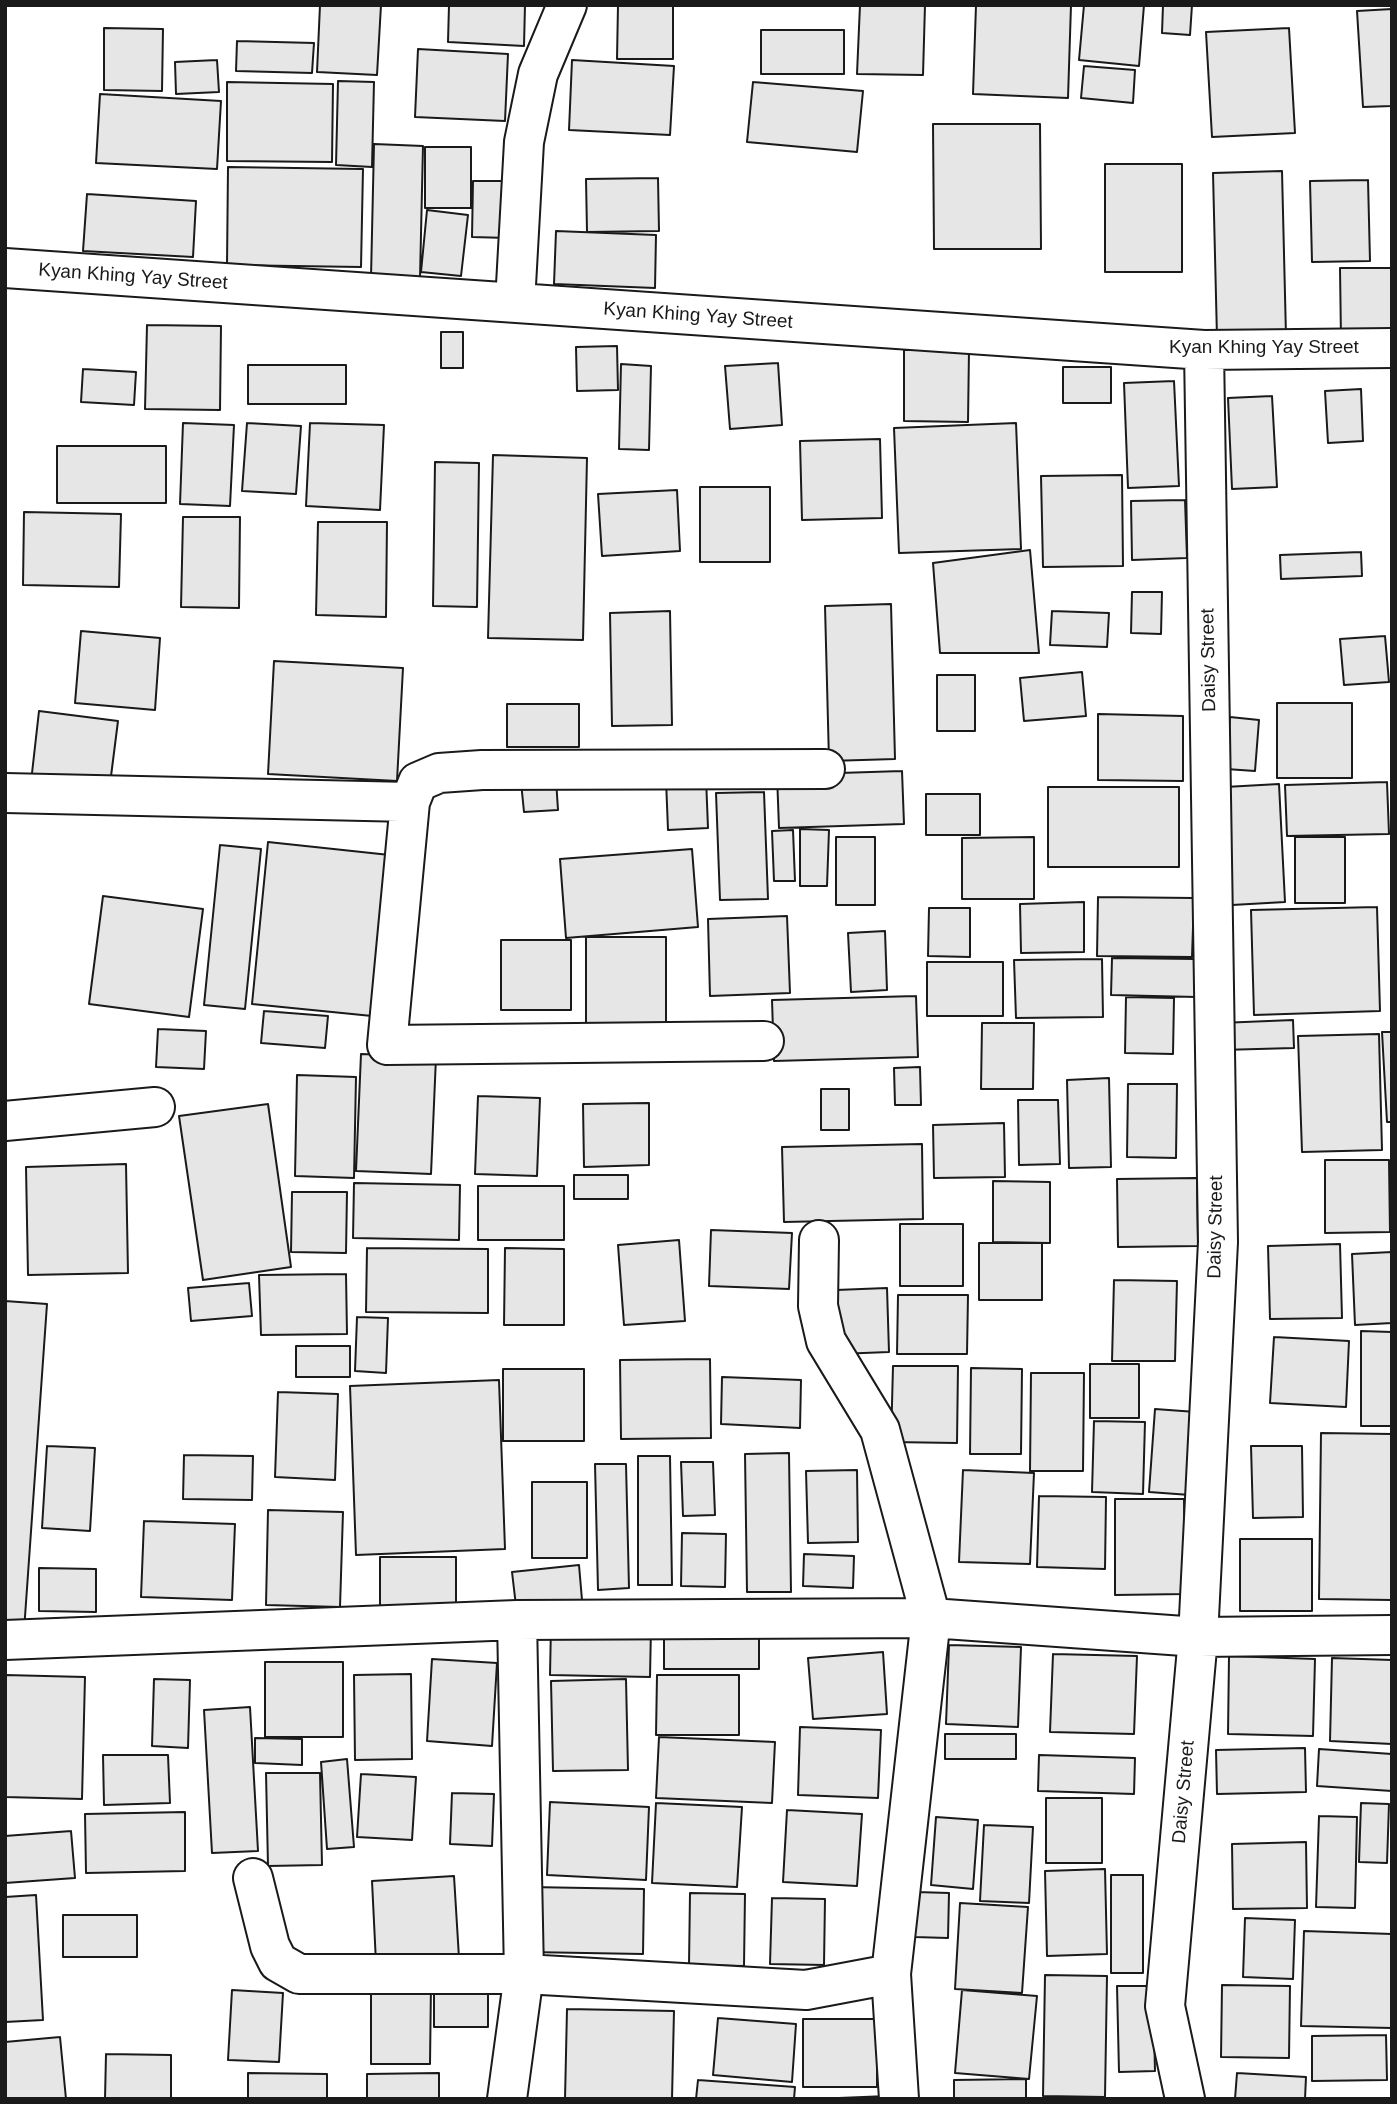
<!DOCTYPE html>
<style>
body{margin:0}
#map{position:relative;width:1397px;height:2104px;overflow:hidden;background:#fff;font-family:Arial,sans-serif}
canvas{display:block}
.frame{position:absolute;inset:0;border:7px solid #1a1a1a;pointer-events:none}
</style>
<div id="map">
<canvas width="1397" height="2104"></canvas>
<div class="frame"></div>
</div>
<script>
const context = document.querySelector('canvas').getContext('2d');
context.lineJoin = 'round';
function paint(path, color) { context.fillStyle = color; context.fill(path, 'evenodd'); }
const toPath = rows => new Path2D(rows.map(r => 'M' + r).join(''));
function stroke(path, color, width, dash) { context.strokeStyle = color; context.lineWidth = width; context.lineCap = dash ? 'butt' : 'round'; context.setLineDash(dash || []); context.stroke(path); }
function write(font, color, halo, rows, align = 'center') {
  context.font = font + ' Arial,sans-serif'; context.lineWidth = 5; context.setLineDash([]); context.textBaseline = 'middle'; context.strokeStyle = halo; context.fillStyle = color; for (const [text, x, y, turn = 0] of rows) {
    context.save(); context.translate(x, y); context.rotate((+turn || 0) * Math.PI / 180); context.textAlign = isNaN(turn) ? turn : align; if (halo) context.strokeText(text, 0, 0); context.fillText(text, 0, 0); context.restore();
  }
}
const building = toPath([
 [320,5,381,5,377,75,317,72,320,5],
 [449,5,525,5,524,46,448,42,449,5],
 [618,5,673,5,673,59,617,59,618,5],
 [860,5,925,5,923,75,857,74,860,5],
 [976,5,1071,5,1068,98,973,94,976,5],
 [1084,5,1144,5,1139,66,1079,60,1084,5],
 [1163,5,1192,5,1190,35,1162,33,1163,5],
 [1392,9,1392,106,1363,107,1357,11,1392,9],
 [104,28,163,29,162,91,104,90,104,28],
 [1289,28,1295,133,1212,137,1206,32,1289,28],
 [761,30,844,30,844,74,761,74,761,30],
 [237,41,314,43,312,73,236,71,237,41],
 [418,49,508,54,505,121,415,117,418,49],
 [217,60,219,92,176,94,175,62,217,60],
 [572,60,674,66,670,135,569,130,572,60],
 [1084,66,1135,70,1133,103,1081,98,1084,66],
 [338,81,374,82,372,167,336,165,338,81],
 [227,82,333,84,332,162,227,161,227,82],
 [753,82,863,91,857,152,747,142,753,82],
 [100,94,221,101,217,169,96,163,100,94],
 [933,124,1040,124,1041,249,934,249,933,124],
 [374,144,423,146,420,278,371,277,374,144],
 [425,147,471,147,471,208,425,208,425,147],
 [1105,164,1182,164,1182,272,1105,272,1105,164],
 [228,167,363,169,361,267,227,265,228,167],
 [1282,171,1286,336,1217,338,1213,173,1282,171],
 [658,178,659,231,587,232,586,179,658,178],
 [1368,180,1370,261,1312,262,1310,181,1368,180],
 [473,181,509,181,508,238,472,237,473,181],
 [87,194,196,201,193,257,83,251,87,194],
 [427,210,468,215,461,276,421,272,427,210],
 [556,231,656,235,655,288,554,284,556,231],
 [1340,268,1392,268,1392,339,1341,340,1340,268],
 [147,325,221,326,220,410,145,409,147,325],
 [441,332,463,332,463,368,441,368,441,332],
 [617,346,618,390,577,391,576,347,617,346],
 [904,350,969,350,968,422,904,421,904,350],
 [778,363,782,425,730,429,725,366,778,363],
 [621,364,651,366,649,450,619,449,621,364],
 [248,365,346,365,346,404,248,404,248,365],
 [1063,367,1111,367,1111,403,1063,403,1063,367],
 [83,369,136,372,134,405,81,402,83,369],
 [1174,381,1179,486,1128,488,1124,383,1174,381],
 [1361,389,1363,441,1328,443,1325,391,1361,389],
 [1272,396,1277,487,1232,489,1228,398,1272,396],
 [183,423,234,425,230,506,180,504,183,423],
 [247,423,301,426,296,494,242,491,247,423],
 [310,423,384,425,380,510,306,506,310,423],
 [1016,423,1021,549,899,553,894,428,1016,423],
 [880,439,882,518,802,520,800,441,880,439],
 [57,446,166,446,166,503,57,503,57,446],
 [493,455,587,458,583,640,488,638,493,455],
 [435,462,479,463,477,607,433,606,435,462],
 [1122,475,1123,566,1043,567,1041,476,1122,475],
 [700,487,770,487,770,562,700,562,700,487],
 [677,490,680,551,602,556,598,494,677,490],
 [1185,500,1187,558,1132,560,1131,501,1185,500],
 [24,512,121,514,119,587,23,585,24,512],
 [183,517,240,517,239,608,181,607,183,517],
 [318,522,387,522,386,617,316,615,318,522],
 [1030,550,1039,653,940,653,933,563,1030,550],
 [1361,552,1362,576,1281,579,1280,555,1361,552],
 [1132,592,1162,592,1161,634,1131,633,1132,592],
 [891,604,895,759,829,761,825,606,891,604],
 [670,611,672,725,612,726,610,613,670,611],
 [1052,611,1109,613,1107,647,1050,645,1052,611],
 [81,631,160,638,155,710,75,703,81,631],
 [1385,636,1389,682,1344,685,1340,639,1385,636],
 [274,661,403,668,397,781,268,774,274,661],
 [1082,672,1086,716,1024,721,1020,678,1082,672],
 [937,675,975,675,975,731,937,731,937,675],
 [1277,703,1352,703,1352,778,1277,778,1277,703],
 [507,704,579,704,579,747,507,747,507,704],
 [39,711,118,721,109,792,31,782,39,711],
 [1098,714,1183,716,1183,781,1098,780,1098,714],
 [1230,717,1259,720,1255,771,1226,769,1230,717],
 [902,771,904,824,779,828,777,775,902,771],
 [706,778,708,828,668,830,666,780,706,778],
 [556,779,558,810,524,812,521,782,556,779],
 [1387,782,1389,834,1287,836,1285,785,1387,782],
 [1279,784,1285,902,1232,905,1225,787,1279,784],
 [1048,787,1179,787,1179,867,1048,867,1048,787],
 [764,792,768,899,720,900,716,793,764,792],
 [926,794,980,794,980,835,926,835,926,794],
 [800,829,829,830,827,886,800,886,800,829],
 [793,830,795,881,774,881,772,831,793,830],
 [836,837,875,837,875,905,836,905,836,837],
 [1034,837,1034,899,962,899,962,838,1034,837],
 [1295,837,1345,837,1345,903,1295,903,1295,837],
 [268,842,399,856,382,1017,252,1004,268,842],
 [220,845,261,849,245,1009,204,1005,220,845],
 [692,849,698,927,566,938,560,859,692,849],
 [103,896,203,909,189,1017,89,1004,103,896],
 [1098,897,1194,898,1192,957,1097,956,1098,897],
 [1084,902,1084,952,1021,953,1020,904,1084,902],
 [1377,907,1380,1011,1254,1015,1251,910,1377,907],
 [929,908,970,908,970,957,928,956,929,908],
 [787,916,790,993,710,996,708,919,787,916],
 [885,931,887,990,851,992,848,933,885,931],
 [586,937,666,937,666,1031,586,1031,586,937],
 [501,940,571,940,571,1010,501,1010,501,940],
 [1112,958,1196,959,1196,997,1111,995,1112,958],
 [1102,959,1103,1017,1016,1018,1014,960,1102,959],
 [927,962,1003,962,1003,1016,927,1016,927,962],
 [916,996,918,1057,774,1061,772,1000,916,996],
 [1126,997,1174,998,1173,1054,1125,1053,1126,997],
 [264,1011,328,1016,325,1048,261,1043,264,1011],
 [1293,1020,1294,1048,1221,1050,1220,1023,1293,1020],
 [982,1023,1034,1023,1033,1089,981,1089,982,1023],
 [158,1029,206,1031,204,1069,156,1067,158,1029],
 [1382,1032,1392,1032,1392,1122,1387,1122,1382,1032],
 [1379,1034,1382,1150,1302,1152,1298,1036,1379,1034],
 [361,1054,436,1057,431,1174,356,1171,361,1054],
 [920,1067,921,1105,895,1105,894,1068,920,1067],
 [297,1075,356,1077,354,1178,295,1176,297,1075],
 [1109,1078,1111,1167,1069,1168,1067,1080,1109,1078],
 [1128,1084,1177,1084,1176,1158,1127,1157,1128,1084],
 [821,1089,849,1089,849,1130,821,1130,821,1089],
 [478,1096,540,1098,537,1176,475,1174,478,1096],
 [1018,1100,1058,1100,1060,1164,1019,1165,1018,1100],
 [649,1103,649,1165,584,1167,583,1104,649,1103],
 [268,1104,291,1267,203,1280,179,1116,268,1104],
 [1004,1123,1005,1177,934,1178,933,1125,1004,1123],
 [922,1144,923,1219,784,1222,782,1147,922,1144],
 [1325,1160,1389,1160,1390,1232,1325,1233,1325,1160],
 [126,1164,128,1273,28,1275,26,1167,126,1164],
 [574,1175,628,1175,628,1199,574,1199,574,1175],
 [1197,1178,1198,1246,1118,1247,1117,1179,1197,1178],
 [993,1181,1050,1182,1050,1243,993,1242,993,1181],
 [354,1183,460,1185,459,1240,353,1238,354,1183],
 [478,1186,564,1186,564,1240,478,1240,478,1186],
 [292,1192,347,1192,346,1253,291,1252,292,1192],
 [900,1224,963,1224,963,1286,900,1286,900,1224],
 [711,1230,792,1233,789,1289,709,1286,711,1230],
 [679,1240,685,1321,624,1325,618,1245,679,1240],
 [979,1243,1042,1243,1042,1300,979,1300,979,1243],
 [1340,1244,1342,1318,1270,1319,1268,1246,1340,1244],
 [367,1248,488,1249,488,1313,366,1312,367,1248],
 [505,1248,564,1249,564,1325,504,1325,505,1248],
 [1392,1252,1392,1323,1355,1325,1352,1254,1392,1252],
 [346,1274,347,1334,261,1335,259,1275,346,1274],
 [1114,1280,1177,1281,1175,1361,1112,1361,1114,1280],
 [249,1283,252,1316,191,1321,188,1288,249,1283],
 [887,1288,889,1352,838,1354,836,1290,887,1288],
 [898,1295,968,1295,967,1354,897,1354,898,1295],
 [5,1301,47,1304,24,1631,5,1629,5,1301],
 [357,1317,388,1318,386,1373,355,1371,357,1317],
 [1361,1331,1392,1332,1392,1426,1361,1426,1361,1331],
 [1274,1337,1349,1341,1346,1407,1270,1403,1274,1337],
 [296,1346,350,1346,350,1377,296,1377,296,1346],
 [710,1359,711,1438,621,1439,620,1360,710,1359],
 [1090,1364,1139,1364,1139,1418,1090,1418,1090,1364],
 [893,1366,958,1366,957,1443,891,1442,893,1366],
 [971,1368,1022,1369,1021,1454,970,1454,971,1368],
 [503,1369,584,1369,584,1441,503,1441,503,1369],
 [1031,1373,1084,1373,1083,1471,1030,1471,1031,1373],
 [722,1377,801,1380,800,1428,721,1424,722,1377],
 [499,1380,505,1549,356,1555,350,1386,499,1380],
 [278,1392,338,1394,335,1480,275,1477,278,1392],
 [1155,1409,1196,1412,1190,1495,1149,1492,1155,1409],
 [1094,1421,1145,1422,1143,1494,1092,1492,1094,1421],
 [1321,1433,1392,1434,1392,1600,1319,1599,1321,1433],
 [47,1446,95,1448,90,1531,42,1528,47,1446],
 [1251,1446,1302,1446,1303,1517,1253,1518,1251,1446],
 [789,1453,791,1592,747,1592,745,1454,789,1453],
 [184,1455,253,1456,252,1500,183,1499,184,1455],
 [638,1456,670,1456,672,1585,638,1585,638,1456],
 [681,1462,713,1462,715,1515,683,1516,681,1462],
 [595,1464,626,1464,629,1588,598,1590,595,1464],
 [857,1470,858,1542,808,1543,806,1471,857,1470],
 [963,1470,1034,1473,1030,1564,959,1562,963,1470],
 [532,1482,587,1482,587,1558,532,1558,532,1482],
 [1039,1496,1106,1497,1105,1569,1037,1567,1039,1496],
 [1115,1499,1184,1499,1185,1594,1115,1595,1115,1499],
 [268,1510,343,1512,340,1607,266,1605,268,1510],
 [144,1521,235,1524,232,1600,141,1597,144,1521],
 [682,1533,726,1534,725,1587,681,1586,682,1533],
 [1240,1539,1312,1539,1312,1611,1240,1611,1240,1539],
 [804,1554,854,1556,853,1588,803,1586,804,1554],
 [380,1557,456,1557,456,1613,380,1613,380,1557],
 [579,1565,582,1600,516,1606,512,1572,579,1565],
 [39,1568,96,1569,96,1612,39,1611,39,1568],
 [551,1625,651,1627,650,1677,550,1675,551,1625],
 [664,1631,759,1631,759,1669,664,1669,664,1631],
 [949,1645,1021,1647,1018,1727,946,1724,949,1645],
 [883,1652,887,1714,813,1719,808,1658,883,1652],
 [1053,1654,1137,1656,1134,1734,1050,1732,1053,1654],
 [1229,1656,1315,1659,1313,1736,1228,1734,1229,1656],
 [1332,1658,1392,1660,1392,1744,1330,1741,1332,1658],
 [432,1659,497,1663,492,1746,427,1741,432,1659],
 [265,1662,343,1662,343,1737,265,1737,265,1662],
 [411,1674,412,1759,355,1760,354,1675,411,1674],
 [5,1675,85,1677,82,1799,5,1797,5,1675],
 [657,1675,739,1675,739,1735,656,1735,657,1675],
 [154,1679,190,1680,188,1748,152,1746,154,1679],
 [626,1679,628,1770,553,1771,551,1681,626,1679],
 [250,1707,258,1851,212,1853,204,1710,250,1707],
 [800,1727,881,1730,878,1798,798,1795,800,1727],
 [945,1734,1016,1734,1016,1759,945,1759,945,1734],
 [659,1737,775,1742,772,1803,656,1798,659,1737],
 [255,1738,302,1739,302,1765,255,1763,255,1738],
 [1305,1748,1306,1792,1217,1794,1216,1750,1305,1748],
 [1319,1749,1392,1754,1392,1791,1317,1786,1319,1749],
 [103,1755,168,1755,170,1803,104,1805,103,1755],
 [1039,1755,1135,1758,1134,1794,1038,1791,1039,1755],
 [347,1759,354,1847,327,1849,321,1762,347,1759],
 [266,1773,320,1773,322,1865,268,1866,266,1773],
 [361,1774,416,1777,412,1840,357,1837,361,1774],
 [452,1793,494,1794,492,1846,450,1844,452,1793],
 [1046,1798,1102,1798,1102,1863,1046,1863,1046,1798],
 [550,1802,649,1807,646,1880,547,1875,550,1802],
 [656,1803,742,1807,737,1887,652,1883,656,1803],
 [1361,1803,1389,1804,1387,1863,1359,1862,1361,1803],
 [787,1810,862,1814,857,1886,783,1882,787,1810],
 [185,1812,185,1871,86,1873,85,1814,185,1812],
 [1319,1816,1357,1817,1355,1908,1316,1907,1319,1816],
 [936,1817,978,1820,973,1889,931,1885,936,1817],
 [984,1825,1033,1827,1029,1903,980,1901,984,1825],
 [71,1831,75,1878,5,1883,5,1836,71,1831],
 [1306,1842,1307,1908,1233,1909,1232,1844,1306,1842],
 [1105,1869,1107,1954,1047,1956,1045,1871,1105,1869],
 [1111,1875,1143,1875,1143,1973,1111,1973,1111,1875],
 [454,1876,459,1958,376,1963,372,1881,454,1876],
 [529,1887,644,1889,643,1954,528,1952,529,1887],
 [916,1892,949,1893,948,1938,914,1937,916,1892],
 [690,1893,745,1894,744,1966,689,1965,690,1893],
 [36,1895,43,2020,5,2022,5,1897,36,1895],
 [772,1898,825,1899,824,1965,770,1964,772,1898],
 [960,1903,1028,1907,1022,1993,955,1989,960,1903],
 [63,1915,137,1915,137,1957,63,1957,63,1915],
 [1245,1918,1295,1920,1293,1979,1243,1977,1245,1918],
 [1304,1931,1392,1934,1392,2028,1301,2026,1304,1931],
 [1045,1975,1107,1976,1105,2097,1043,2096,1045,1975],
 [371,1984,431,1984,430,2064,371,2064,371,1984],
 [434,1985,488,1985,488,2027,434,2027,434,1985],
 [1222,1985,1290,1986,1289,2058,1221,2057,1222,1985],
 [1117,1986,1153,1986,1155,2071,1119,2072,1117,1986],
 [232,1990,283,1993,279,2062,228,2060,232,1990],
 [962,1990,1037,1996,1029,2079,955,2073,962,1990],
 [567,2009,674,2011,672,2099,565,2099,567,2009],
 [718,2018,796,2024,792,2082,713,2075,718,2018],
 [803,2019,877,2019,877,2087,803,2087,803,2019],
 [1386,2035,1387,2080,1312,2081,1312,2036,1386,2035],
 [60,2037,66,2099,5,2099,5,2042,60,2037],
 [106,2054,171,2055,171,2099,105,2099,106,2054],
 [248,2073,327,2074,327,2099,248,2099,248,2073],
 [439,2073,439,2099,367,2099,367,2074,439,2073],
 [1237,2073,1306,2077,1305,2099,1235,2099,1237,2073],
 [1026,2079,1026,2099,954,2099,954,2080,1026,2079],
 [698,2080,795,2087,794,2099,696,2099,698,2080],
 [888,2096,888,2099,839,2099,839,2098,888,2096]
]);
const minor = toPath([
 [5,268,1204,350,1392,348],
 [515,303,524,142,538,74,567,5],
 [5,793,410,802,387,1045,764,1041],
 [410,802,418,782,439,773,482,770,825,769],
 [5,1121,155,1107],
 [819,1240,818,1306,826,1341,880,1430,931,1618,891,1974,899,2099],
 [5,1640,517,1620,931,1618,1198,1637,1392,1635],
 [253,1878,270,1946,278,1962,299,1974,524,1974,806,1990,891,1974],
 [507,2099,524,1974,517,1620],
 [1185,2099,1165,2006,1198,1637,1218,1242,1204,350]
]);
const streetNames = [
 ["Kyan Khing Yay Street",133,277,4],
 ["Kyan Khing Yay Street",698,316,4],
 ["Kyan Khing Yay Street",1264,348],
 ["Daisy Street",1209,660,-91],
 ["Daisy Street",1216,1227,-89],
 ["Daisy Street",1184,1792,-85]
];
paint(building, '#e6e6e6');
stroke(building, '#1a1a1a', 2);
stroke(minor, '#1a1a1a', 42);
stroke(minor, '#fff', 38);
write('19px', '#1a1a1a', '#fff', streetNames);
</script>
